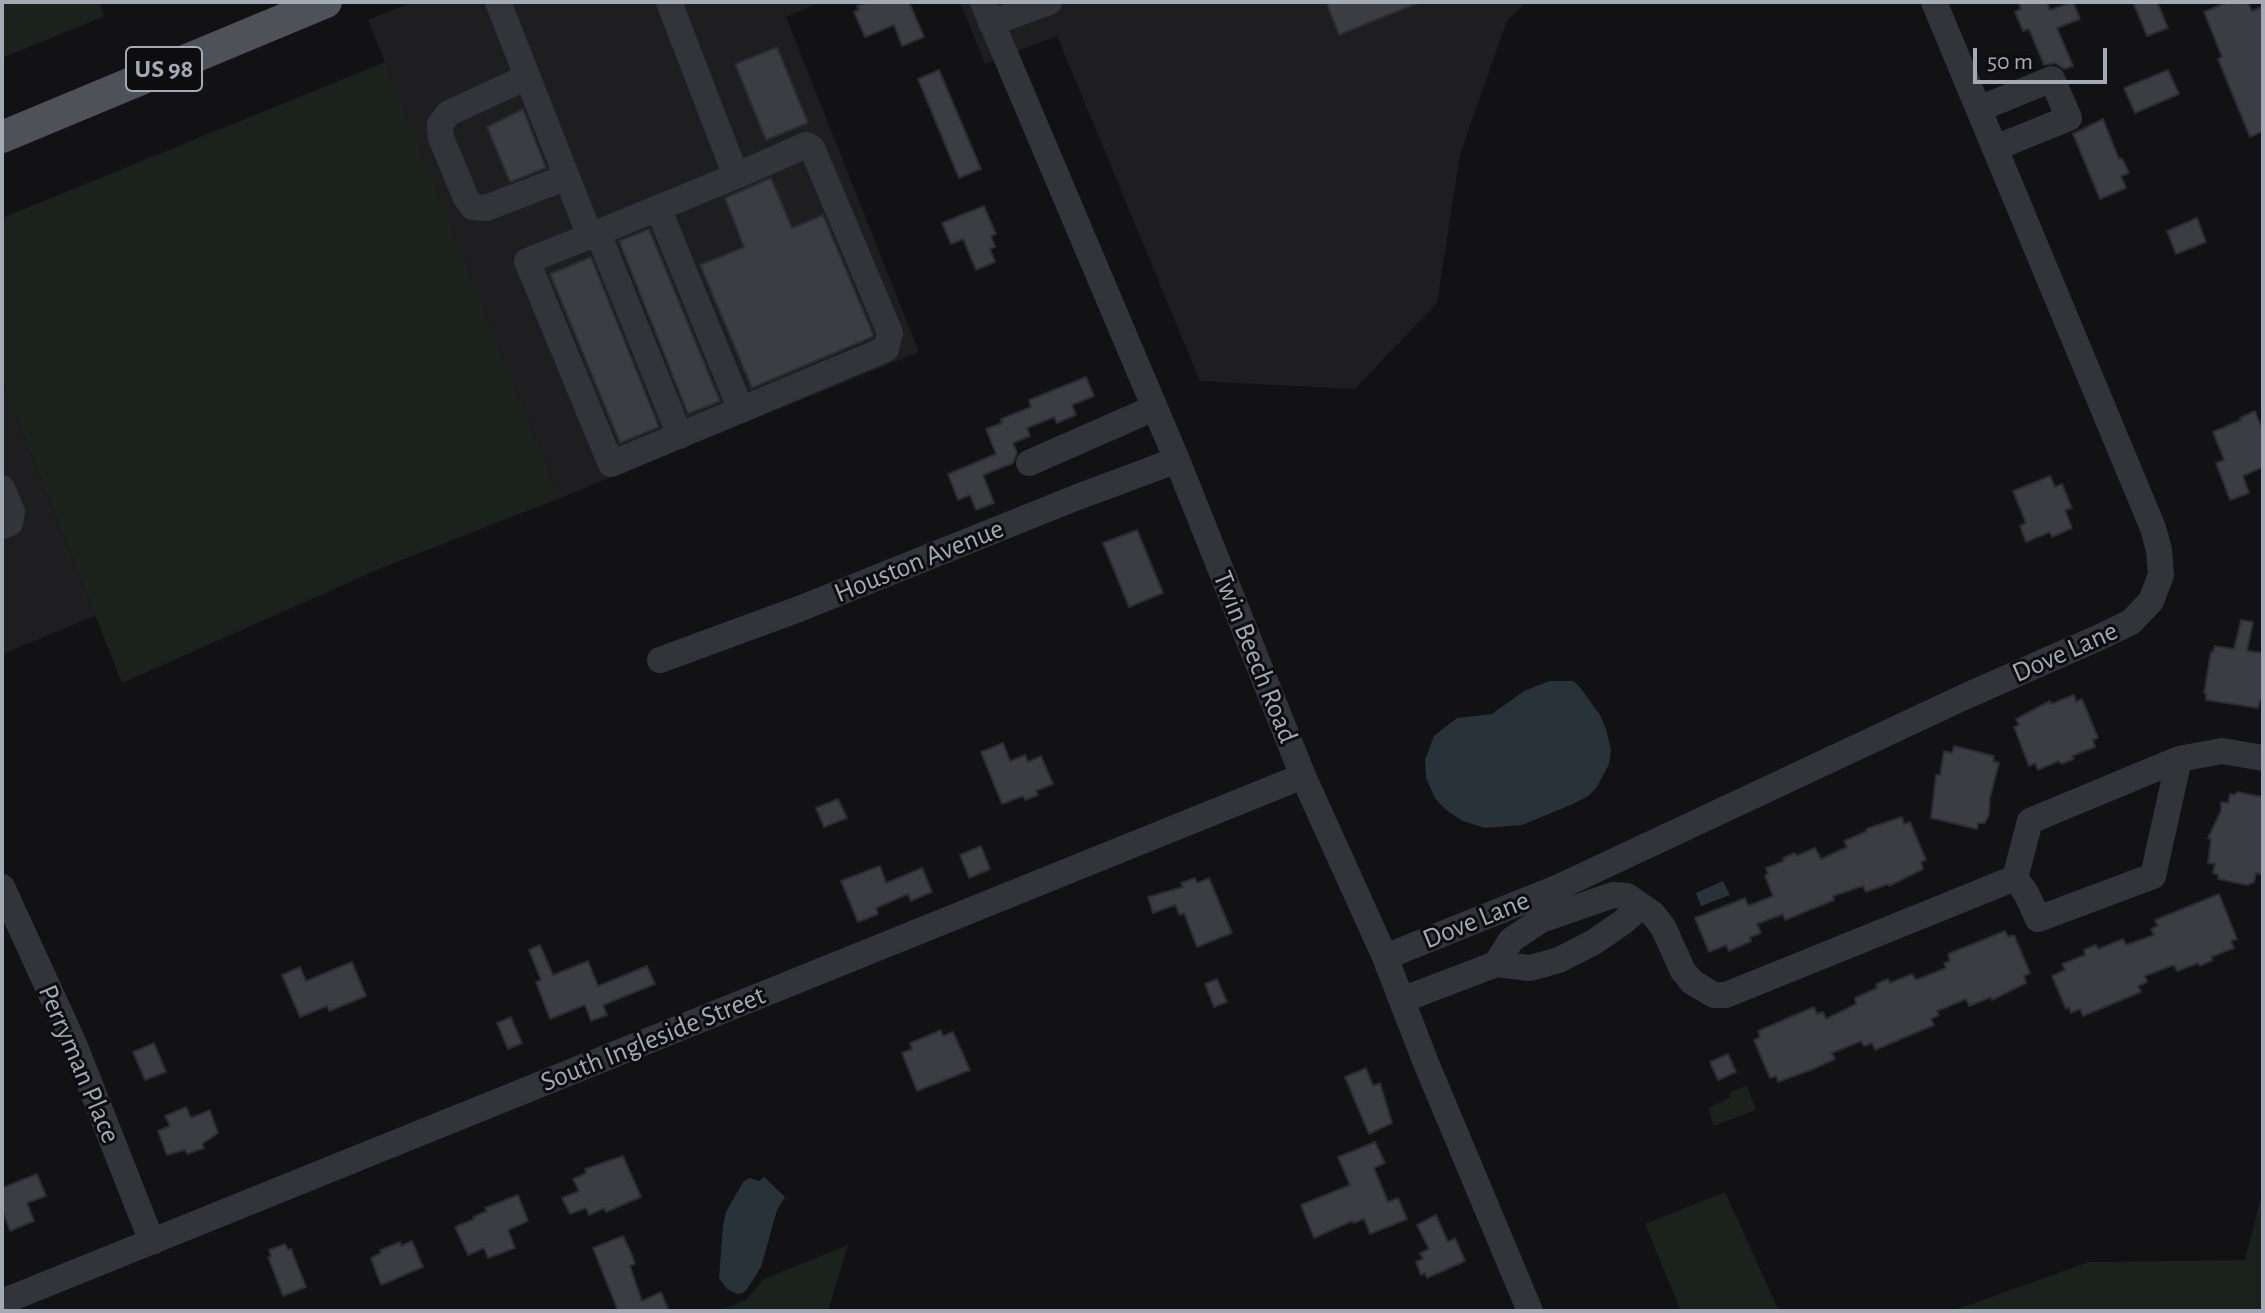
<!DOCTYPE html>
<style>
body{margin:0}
#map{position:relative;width:2265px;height:1313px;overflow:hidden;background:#121214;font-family:"Alegreya Sans",sans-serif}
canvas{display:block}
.frame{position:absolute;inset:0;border:4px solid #a2aab6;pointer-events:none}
.scale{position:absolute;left:1973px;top:48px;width:134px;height:36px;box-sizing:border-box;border:4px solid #a2aab6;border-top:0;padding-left:10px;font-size:24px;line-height:28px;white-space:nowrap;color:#a2aab6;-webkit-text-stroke:6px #0d0d0f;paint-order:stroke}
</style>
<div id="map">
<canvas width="2265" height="1313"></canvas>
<div class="frame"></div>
<div class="scale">50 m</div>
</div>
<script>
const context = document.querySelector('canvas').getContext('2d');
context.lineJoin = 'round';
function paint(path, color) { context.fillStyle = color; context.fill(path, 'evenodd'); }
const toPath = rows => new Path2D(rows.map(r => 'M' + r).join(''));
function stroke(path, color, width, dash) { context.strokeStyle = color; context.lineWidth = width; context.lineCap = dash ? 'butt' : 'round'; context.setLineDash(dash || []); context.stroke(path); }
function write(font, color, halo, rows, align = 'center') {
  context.font = font + ' "Alegreya Sans",sans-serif'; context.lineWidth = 6; context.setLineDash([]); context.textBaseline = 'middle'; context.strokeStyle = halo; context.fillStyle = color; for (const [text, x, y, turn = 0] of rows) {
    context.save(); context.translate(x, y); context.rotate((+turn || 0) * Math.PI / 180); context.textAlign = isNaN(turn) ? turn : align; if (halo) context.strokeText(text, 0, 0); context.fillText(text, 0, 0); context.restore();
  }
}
const built = toPath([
 [413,2,821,2,786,17,919,352,560,498,368,20],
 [960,2,1526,2,1507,21,1460,154,1437,303,1355,389,1200,381,1057,36,985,64],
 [2,382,95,616,2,654]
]);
const green = toPath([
 [2,2,99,2,104,16,2,58],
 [385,62,560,498,384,567,122,683,2,382,2,218],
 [1747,1086,1756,1110,1714,1126,1708,1108,1731,1097,1730,1092],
 [2263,1190,2263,1311,1952,1311,2089,1262,2245,1260],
 [1725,1192,1779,1311,1681,1311,1645,1224],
 [848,1245,828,1311,719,1311,746,1300,764,1279]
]);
const water = toPath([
 [1549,681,1573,681,1579,686,1600,715,1606,729,1611,750,1609,764,1597,787,1588,796,1573,804,1522,825,1485,828,1463,821,1446,810,1435,798,1426,778,1425,760,1434,736,1457,718,1492,714,1524,691],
 [1723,881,1730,895,1701,906,1696,893],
 [764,1177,785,1197,777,1210,761,1267,747,1289,743,1293,737,1294,727,1289,719,1278,723,1226,726,1212,743,1182,749,1178,759,1181]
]);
const building = toPath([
 [867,2,909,2,924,37,902,46,894,25,865,37,854,12,859,10,857,6,867,2],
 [1326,2,1418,2,1418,3,1339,35,1326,2],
 [2018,2,2047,2,2050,10,2073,2,2080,19,2057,28,2073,66,2064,69,2055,63,2044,65,2029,29,2023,31,2015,12,2021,9,2018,2],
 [2133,2,2157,2,2168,28,2147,36,2133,2],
 [2228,2,2248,2,2252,11,2263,6,2263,131,2250,137,2218,59,2222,57,2204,12,2228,2],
 [777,47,808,123,766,140,735,64,777,47],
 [939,70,981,169,959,178,918,79,939,70],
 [2168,70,2179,94,2135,113,2124,88,2168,70],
 [523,109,546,168,510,182,487,127,523,109],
 [2103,119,2119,159,2122,158,2129,173,2121,176,2126,188,2100,199,2073,134,2103,119],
 [771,178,792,228,823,215,873,334,872,337,752,388,700,265,744,247,725,198,771,178],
 [984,206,996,234,991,236,995,247,990,249,995,262,976,270,963,239,951,244,942,223,984,206],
 [2197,218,2206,242,2176,254,2167,231,2197,218],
 [649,229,720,401,688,414,619,241,649,229],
 [591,257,659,427,620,443,550,274,591,257],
 [1086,377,1094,396,1072,405,1076,415,1057,423,1054,417,1027,428,1030,436,1013,443,1017,453,1013,463,983,475,994,503,976,510,970,495,958,500,948,474,996,454,986,429,1002,423,1001,419,1031,407,1029,400,1086,377],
 [2255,411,2263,431,2263,467,2243,476,2249,493,2230,500,2216,463,2224,460,2213,432,2241,420,2240,418,2255,411],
 [2050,476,2055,487,2062,484,2072,508,2065,510,2072,528,2052,537,2050,532,2026,542,2020,526,2026,523,2013,491,2050,476],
 [1137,530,1163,593,1129,607,1103,543,1137,530],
 [2241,620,2253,622,2247,651,2263,653,2263,700,2260,700,2258,708,2206,700,2206,694,2204,693,2211,652,2213,652,2215,646,2234,649,2241,620],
 [2074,695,2076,702,2082,699,2098,738,2093,740,2095,747,2072,756,2074,759,2061,764,2059,761,2038,770,2035,763,2029,766,2014,727,2019,725,2016,719,2050,701,2051,704,2074,695],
 [1003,743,1010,761,1025,755,1028,762,1041,756,1053,784,1036,791,1038,795,1025,800,1023,796,1002,804,981,752,1003,743],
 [1954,746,1994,756,1993,761,1999,763,1990,798,1989,815,1985,823,1978,823,1977,829,1931,818,1936,775,1940,775,1944,751,1952,753,1954,746],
 [2237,792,2263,797,2263,875,2256,873,2254,882,2247,885,2218,879,2218,875,2213,873,2215,864,2208,863,2211,839,2208,838,2221,811,2221,802,2228,803,2230,794,2235,795,2237,792],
 [838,799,847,818,824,827,816,808,838,799],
 [1902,817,1904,824,1910,822,1926,860,1921,862,1923,869,1889,886,1888,884,1866,892,1863,886,1833,896,1834,900,1785,920,1783,914,1757,924,1761,933,1750,937,1751,941,1729,951,1726,945,1709,952,1695,918,1745,898,1748,906,1773,896,1765,876,1768,874,1766,868,1784,861,1783,858,1795,853,1796,856,1815,848,1821,859,1847,847,1844,841,1867,831,1866,829,1902,817],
 [981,846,990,869,969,878,960,855,981,846],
 [880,866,886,883,922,868,932,892,911,901,908,894,876,908,878,914,858,922,841,881,880,866],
 [1195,878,1197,883,1209,878,1232,933,1197,947,1184,913,1180,915,1175,905,1153,913,1148,897,1183,887,1181,883,1195,878],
 [2219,894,2237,939,2231,941,2234,948,2211,957,2213,960,2200,966,2198,963,2177,971,2174,965,2145,976,2147,982,2138,986,2141,992,2083,1016,2080,1009,2071,1013,2069,1007,2066,1009,2052,976,2065,970,2062,964,2085,955,2084,950,2096,945,2098,949,2123,939,2126,945,2154,935,2151,929,2158,926,2155,920,2219,894],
 [2005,931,2008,937,2014,935,2030,973,2024,976,2026,983,1992,1000,1991,997,1969,1006,1966,999,1937,1011,1939,1015,1931,1019,1934,1025,1875,1050,1872,1043,1864,1046,1861,1041,1832,1053,1835,1059,1813,1069,1778,1082,1776,1076,1770,1078,1754,1040,1760,1037,1758,1031,1814,1007,1817,1014,1823,1012,1826,1019,1856,1004,1855,998,1877,988,1876,984,1888,979,1890,983,1912,974,1916,980,1946,968,1944,963,1950,961,1948,954,2005,931],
 [540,945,553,975,588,961,598,986,647,966,655,984,603,1005,607,1015,591,1021,585,1005,550,1019,536,982,541,980,529,950,540,945],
 [352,962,366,996,329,1011,327,1006,300,1017,282,975,300,967,306,981,352,962],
 [1217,979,1227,1002,1214,1007,1205,984,1217,979],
 [511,1017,522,1043,508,1049,497,1023,511,1017],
 [941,1030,943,1036,953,1032,970,1070,917,1091,902,1053,912,1049,910,1043,941,1030],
 [154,1043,166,1072,145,1080,133,1052,154,1043],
 [1728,1054,1736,1072,1718,1080,1710,1062,1728,1054],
 [1366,1068,1373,1086,1380,1083,1392,1123,1369,1134,1345,1077,1366,1068],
 [186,1107,191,1118,210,1110,218,1133,202,1144,204,1148,187,1154,185,1150,167,1155,158,1131,170,1126,165,1116,186,1107],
 [1375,1142,1385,1163,1374,1168,1388,1202,1398,1198,1407,1219,1370,1234,1364,1219,1354,1223,1352,1221,1314,1238,1301,1205,1350,1185,1338,1157,1375,1142],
 [623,1156,641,1197,606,1212,604,1208,589,1215,586,1208,570,1214,562,1198,579,1191,573,1179,586,1173,585,1169,623,1156],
 [37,1174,46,1196,27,1203,34,1221,10,1231,2,1209,2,1188,37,1174],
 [518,1195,528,1221,508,1230,515,1248,488,1258,484,1248,468,1255,455,1227,474,1219,473,1217,487,1211,485,1208,518,1195],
 [1436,1215,1448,1242,1455,1238,1465,1261,1427,1278,1425,1273,1421,1275,1416,1262,1423,1259,1420,1253,1429,1249,1417,1225,1436,1215],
 [623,1236,632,1255,635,1264,630,1266,642,1301,661,1292,669,1311,618,1311,593,1248,623,1236],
 [412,1241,423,1267,381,1285,371,1258,381,1253,380,1250,400,1242,401,1246,412,1241],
 [285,1244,288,1250,291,1249,306,1287,283,1296,268,1257,271,1256,269,1250,285,1244]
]);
const minor = toPath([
 [498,2,590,236,736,176,669,2],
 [983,2,1177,460,1303,776,1385,957,1426,1063,1530,1311],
 [991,23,1049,2],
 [527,77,449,113,440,124,441,138,466,198,473,207,486,208,567,177],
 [1979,109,2052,79,2069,118,1995,148],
 [658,208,741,410],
 [598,233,680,436],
 [590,236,527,261,611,464,886,349,890,333,812,148,806,145,736,176],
 [1029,463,1154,408],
 [2,488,12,512,10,523,2,526],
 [660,660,799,609,1075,498,1177,460],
 [2179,759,2222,751,2263,758],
 [2,887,74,1044,152,1242],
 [1385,957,1559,887,1964,697,2100,637,2131,622,2151,601,2161,575,2159,550,2153,528,1934,2],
 [1496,964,1511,940,1541,920,1613,895,1627,896,1653,914,1663,927,1683,971,1692,982,1714,995,1726,995,2015,878,2030,821,2179,759,2153,876,2038,919,2026,893,2015,878],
 [1402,1000,1496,964,1530,968,1559,960,1594,942,1623,922,1633,913,1635,902],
 [2,1302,1303,776]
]);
const major = toPath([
 [2,137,326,2]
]);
const shields = [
 [164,69,76]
];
const shieldNames = [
 ["US 98",164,69]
];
const streetNames = [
 ["Houston Avenue",919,561,-22],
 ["Dove Lane",2065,652,-24],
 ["Twin Beech Road",1255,657,68],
 ["Dove Lane",1476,920,-22],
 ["South Ingleside Street",653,1039,-22],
 ["Perryman Place",79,1064,67]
];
paint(built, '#1e1e21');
paint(green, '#1a221b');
paint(water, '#273239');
paint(building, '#3c3d42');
stroke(building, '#2c2c30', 2);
stroke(minor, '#333439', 26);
stroke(major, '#4f5159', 32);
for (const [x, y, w] of shields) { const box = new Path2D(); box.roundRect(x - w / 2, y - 22, w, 44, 6); context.fillStyle = '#0d0d0f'; context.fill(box); stroke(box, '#a2aab6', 2); }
write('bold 26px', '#a2aab6', null, shieldNames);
write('28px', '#a2aab6', '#0d0d0f', streetNames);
</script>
